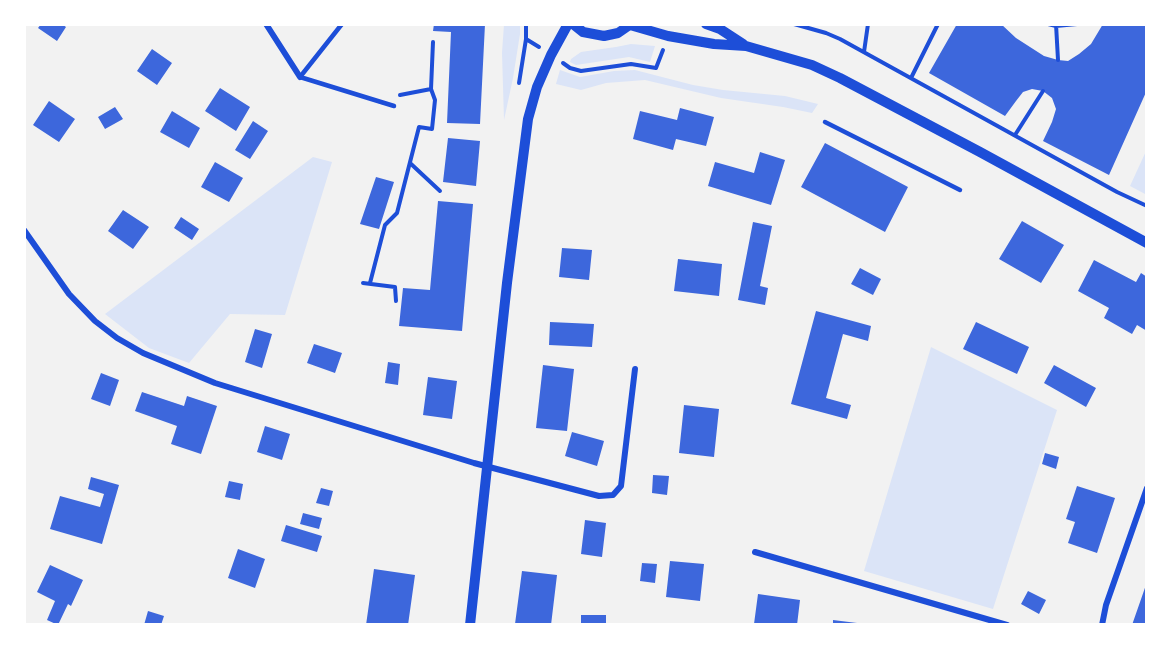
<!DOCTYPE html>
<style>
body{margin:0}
#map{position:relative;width:1171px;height:649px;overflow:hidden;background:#f2f2f2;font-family:Roboto,sans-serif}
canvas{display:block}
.frame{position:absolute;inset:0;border:26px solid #fff;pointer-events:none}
</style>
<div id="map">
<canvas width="1171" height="649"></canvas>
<div class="frame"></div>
</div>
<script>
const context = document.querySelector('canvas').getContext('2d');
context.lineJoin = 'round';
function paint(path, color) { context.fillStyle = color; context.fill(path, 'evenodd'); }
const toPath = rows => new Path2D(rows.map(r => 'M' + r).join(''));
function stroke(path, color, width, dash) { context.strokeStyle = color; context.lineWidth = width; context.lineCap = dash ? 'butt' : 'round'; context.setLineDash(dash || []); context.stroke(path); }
const green = toPath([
 [504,24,520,24,520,34,513,78,504,120,502,53],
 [631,44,655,46,650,62,629,57,576,65,570,62,571,59,581,52,616,47],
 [560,70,580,77,614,71,635,70,693,85,723,90,785,96,818,104,812,113,783,107,721,98,645,80,606,83,581,90,556,84],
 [1147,149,1147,195,1130,186],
 [313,157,332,162,285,315,230,314,189,363,149,348,105,314],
 [931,347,1057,410,993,609,864,571]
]);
const building = toPath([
 [41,24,62,24,66,27,57,41,38,28],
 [434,24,485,24,480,124,447,123,451,32,433,31],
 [957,24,1001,24,1016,38,1044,56,1058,60,1068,61,1079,54,1091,44,1103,24,1147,24,1147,90,1109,175,1043,141,1052,122,1056,109,1052,98,1043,91,1032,89,1023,92,1016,101,1005,116,929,73],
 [152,49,172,63,157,85,137,71],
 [220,88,250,107,236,131,205,111],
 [49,101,75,119,59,142,33,125],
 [115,107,123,119,105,129,98,117],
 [680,108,714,117,706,146,676,139,673,150,633,139,640,111,677,120],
 [172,111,200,128,189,148,160,132],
 [253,121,268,131,250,159,235,150],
 [448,138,480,141,476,186,443,182],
 [825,143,908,187,885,232,801,187],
 [760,152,785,160,771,205,708,186,715,162,754,173],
 [215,162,243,178,229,202,201,187],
 [376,177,394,182,379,229,360,224],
 [438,201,473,204,462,331,399,326,403,288,430,290],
 [123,210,149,227,133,249,108,231],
 [181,217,199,229,192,240,174,228],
 [1022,221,1064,245,1041,283,999,259],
 [753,222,772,226,760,286,768,288,765,305,738,300],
 [562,248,592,250,589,280,559,277],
 [678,259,722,264,719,296,674,291],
 [1094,260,1136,282,1141,273,1147,277,1147,331,1137,325,1132,334,1104,318,1109,308,1078,291],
 [860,268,881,279,873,295,851,284],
 [816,311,871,326,868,341,843,334,826,398,851,405,847,419,791,404],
 [550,322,594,324,592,347,549,345],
 [976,322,1029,347,1017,374,963,349],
 [255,329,272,334,262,368,245,362],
 [314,344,342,353,335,373,307,363],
 [388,362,400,364,398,385,385,383],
 [543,365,574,369,567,431,536,428],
 [1054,365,1096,388,1086,407,1044,383],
 [101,373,119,380,110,406,91,399],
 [428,377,457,381,452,419,423,415],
 [142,392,184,406,187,396,217,406,201,454,171,444,177,426,135,411],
 [684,405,719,409,714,457,679,453],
 [265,426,290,434,282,460,257,452],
 [572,432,604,441,597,466,565,456],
 [1045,453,1059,457,1056,469,1042,464],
 [653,475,669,476,667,495,652,493],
 [91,477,119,485,102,544,50,529,60,496,100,507,104,494,88,489],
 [229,481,243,484,240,500,225,497],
 [1077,486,1115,498,1097,553,1068,543,1075,522,1066,519],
 [321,488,333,491,329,506,316,503],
 [303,513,322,518,319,529,300,524],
 [585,520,606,523,602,557,581,554],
 [286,525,322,536,317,552,281,541],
 [238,549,265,559,255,588,228,578],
 [670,561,704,564,700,601,666,597],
 [642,563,657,564,655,583,640,581],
 [50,565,83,580,71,606,68,604,58,625,47,620,55,601,37,592],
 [374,569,415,575,408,625,366,625],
 [522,571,557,575,551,625,515,624],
 [1147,582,1147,625,1132,625],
 [1028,591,1046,600,1039,614,1021,604],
 [758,594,800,600,797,625,754,624],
 [148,611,164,616,161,625,144,625],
 [581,615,606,615,606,625,581,625],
 [833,620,865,624,865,625,833,625]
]);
const path = toPath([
 [526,24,526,39,539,47],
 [794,24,826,33,840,39,1117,192,1147,206],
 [1048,24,1056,26,1077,24],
 [1056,24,1058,60],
 [864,52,868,24],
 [563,63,570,68,581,71,631,64,656,68,663,50],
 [911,78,938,24],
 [519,83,526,39],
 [400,95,431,89],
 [1015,135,1043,91],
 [410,163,440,191],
 [363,283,395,287,396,301],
 [370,283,385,225,397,213,419,127,432,129,435,100,431,89,433,42]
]);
const service = toPath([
 [342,24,300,77,394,106],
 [825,122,960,190]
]);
const minor = toPath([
 [266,24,300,77],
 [24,230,69,294,95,321,117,338,143,353,215,383,474,463,599,496,613,495,621,486,635,369],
 [755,552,1007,625],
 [1102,625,1106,605,1147,488]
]);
const tertiary = toPath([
 [573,24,583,32,604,36,618,33,631,24],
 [706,24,720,29,743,44],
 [630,25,668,36,714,44,746,46,812,65,840,78,980,152,1147,243],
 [470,625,507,283,528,119,537,87,551,55,568,24]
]);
paint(green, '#dbe4f7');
paint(building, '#3d67dc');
stroke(path, '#1d4ed8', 4);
stroke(service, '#1d4ed8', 4.5);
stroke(minor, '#1d4ed8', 6);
stroke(tertiary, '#1d4ed8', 10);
</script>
